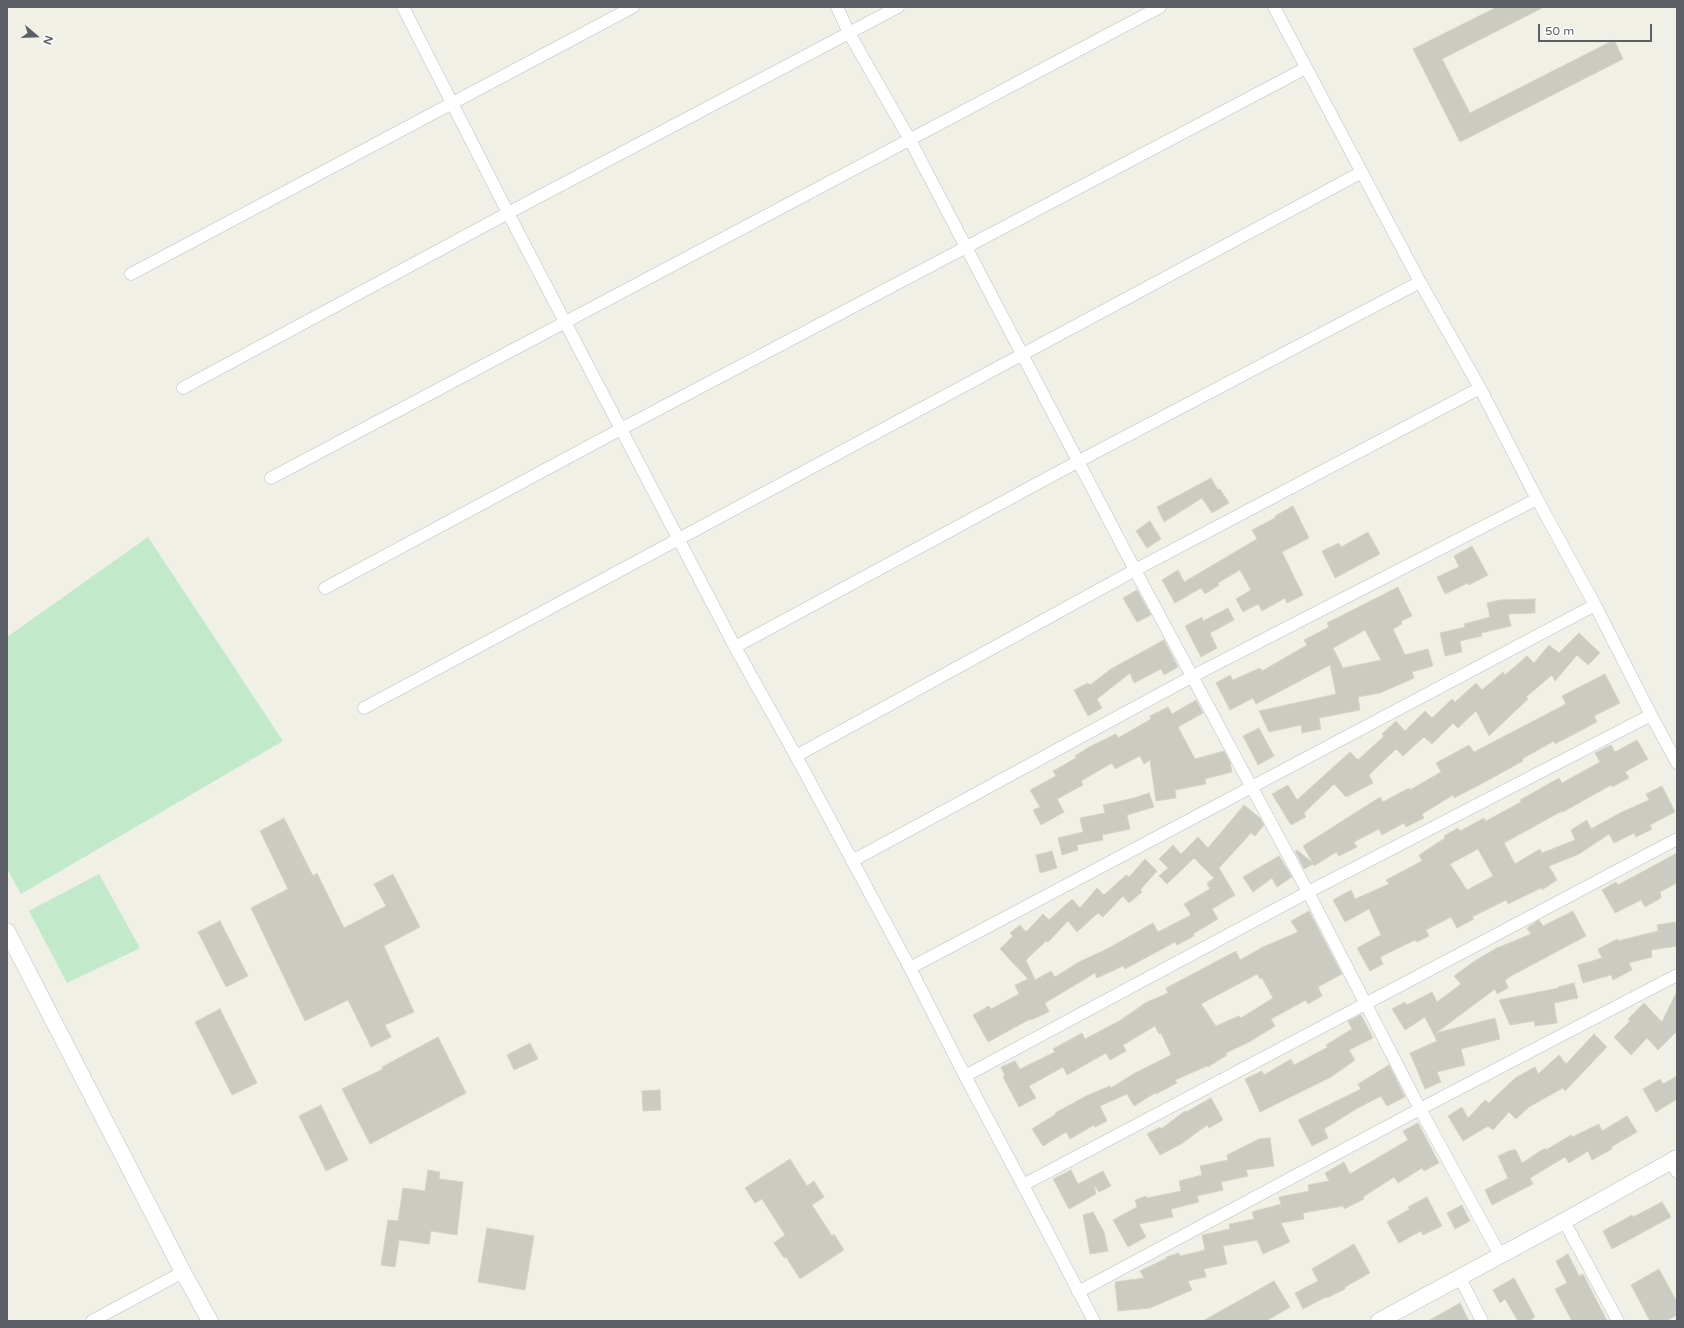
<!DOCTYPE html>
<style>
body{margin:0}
#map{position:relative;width:1684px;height:1328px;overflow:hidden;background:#f0f0e6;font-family:"Varela Round",sans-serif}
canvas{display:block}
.frame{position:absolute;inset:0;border:8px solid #5d5f67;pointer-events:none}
.north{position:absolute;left:16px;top:16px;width:40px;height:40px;-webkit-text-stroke:3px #fff;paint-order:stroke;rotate:109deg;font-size:11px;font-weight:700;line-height:16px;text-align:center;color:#5d5f67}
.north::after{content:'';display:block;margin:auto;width:14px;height:18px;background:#5d5f67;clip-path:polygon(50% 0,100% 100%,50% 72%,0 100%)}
.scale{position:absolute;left:1538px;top:24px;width:114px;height:18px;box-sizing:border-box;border:2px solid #5d5f67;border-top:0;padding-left:5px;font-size:12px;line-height:14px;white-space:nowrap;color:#5d5f67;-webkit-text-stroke:3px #fff;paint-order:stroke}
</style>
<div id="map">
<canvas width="1684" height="1328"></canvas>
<div class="frame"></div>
<div class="north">N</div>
<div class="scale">50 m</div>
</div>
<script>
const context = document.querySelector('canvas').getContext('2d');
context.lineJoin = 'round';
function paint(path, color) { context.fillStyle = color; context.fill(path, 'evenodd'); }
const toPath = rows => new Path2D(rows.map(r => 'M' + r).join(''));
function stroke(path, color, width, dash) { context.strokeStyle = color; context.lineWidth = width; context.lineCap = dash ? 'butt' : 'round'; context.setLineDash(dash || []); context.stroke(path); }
const green = toPath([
 [148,537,283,741,21,894,7,869,7,637],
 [99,874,140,948,67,983,29,911]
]);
const building = toPath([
 [1497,7,1544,7,1442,59,1470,113,1614,40,1623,59,1460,142,1413,49,1497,7],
 [1211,478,1218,490,1220,489,1229,503,1212,513,1202,498,1164,522,1157,507,1211,478],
 [1293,506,1309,538,1282,552,1303,595,1287,603,1285,598,1262,611,1258,604,1243,612,1236,599,1251,590,1240,570,1218,583,1219,585,1205,594,1201,588,1175,603,1162,580,1178,570,1184,582,1257,539,1252,530,1275,518,1275,516,1293,506],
 [1150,521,1161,539,1147,548,1136,531,1150,521],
 [1368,532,1380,554,1335,578,1322,551,1339,543,1341,547,1368,532],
 [1472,546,1488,575,1469,585,1468,583,1445,594,1437,577,1459,567,1454,556,1472,546],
 [1398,587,1412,616,1401,621,1402,624,1393,629,1405,655,1428,649,1433,666,1412,672,1414,678,1380,693,1358,697,1360,710,1319,718,1321,729,1302,733,1301,725,1269,732,1259,711,1336,694,1330,665,1256,704,1253,698,1230,710,1216,683,1230,675,1233,680,1260,668,1262,671,1307,645,1304,640,1329,627,1327,623,1398,587],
 [1365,630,1381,660,1343,668,1333,648,1365,630],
 [1137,590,1151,615,1137,622,1123,598,1137,590],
 [1535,599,1535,613,1508,614,1511,626,1481,633,1482,636,1460,641,1462,652,1445,656,1440,633,1465,627,1464,624,1490,617,1487,603,1500,600,1535,599],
 [1228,608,1234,620,1210,633,1217,648,1201,657,1185,626,1202,617,1203,621,1228,608],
 [1579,633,1600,653,1588,665,1577,655,1555,681,1552,675,1526,697,1528,699,1489,736,1476,711,1458,728,1453,723,1432,744,1424,737,1403,756,1396,749,1369,775,1373,783,1346,797,1334,784,1304,813,1306,817,1291,825,1272,794,1288,785,1297,800,1350,752,1358,760,1384,736,1382,734,1396,721,1405,731,1425,711,1432,718,1452,699,1455,702,1476,683,1482,690,1503,672,1505,675,1527,656,1534,663,1549,645,1559,653,1579,633],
 [1164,640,1178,667,1164,675,1161,669,1134,683,1130,673,1097,699,1102,708,1088,716,1074,690,1088,683,1090,685,1111,669,1164,640],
 [1605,674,1620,703,1594,716,1597,722,1555,744,1554,741,1522,759,1523,761,1481,784,1454,798,1453,795,1422,814,1424,818,1406,827,1404,823,1382,835,1379,829,1354,842,1357,847,1339,856,1336,852,1314,866,1313,864,1304,869,1295,851,1297,850,1313,863,1303,846,1380,797,1383,802,1409,788,1410,790,1441,772,1436,763,1469,745,1474,752,1566,704,1562,696,1605,674],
 [1196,700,1203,713,1178,727,1195,759,1224,751,1230,762,1232,772,1205,779,1206,784,1175,790,1176,798,1156,801,1150,760,1144,764,1140,756,1115,769,1112,763,1081,781,1083,785,1057,799,1064,812,1041,825,1033,810,1040,807,1030,790,1056,776,1053,771,1076,758,1075,756,1089,747,1116,734,1118,738,1151,719,1150,716,1168,707,1172,714,1196,700],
 [1259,728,1274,756,1258,765,1243,736,1259,728],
 [1637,740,1648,759,1625,772,1629,778,1612,787,1611,785,1563,812,1562,811,1504,843,1515,864,1540,849,1542,853,1575,840,1571,830,1587,820,1591,829,1622,812,1649,800,1646,794,1662,786,1675,812,1650,825,1652,829,1636,837,1634,833,1614,843,1609,834,1579,854,1549,866,1557,880,1542,890,1541,888,1508,904,1506,900,1472,917,1474,919,1457,928,1451,917,1426,930,1429,936,1417,942,1415,940,1380,957,1383,964,1370,971,1357,948,1381,935,1369,909,1345,922,1333,900,1351,890,1355,899,1389,884,1386,880,1422,861,1419,855,1445,838,1444,836,1458,828,1460,831,1484,818,1486,821,1521,802,1520,800,1559,778,1562,783,1600,762,1595,753,1611,745,1615,752,1637,740],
 [1478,849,1493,876,1467,890,1450,864,1478,849],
 [1149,793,1154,807,1127,815,1130,829,1102,835,1103,840,1077,845,1078,850,1062,855,1058,838,1083,832,1080,818,1105,813,1103,805,1134,798,1149,793],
 [1244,805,1260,818,1264,825,1255,836,1251,833,1219,868,1235,895,1212,909,1218,919,1193,934,1194,936,1177,945,1175,942,1125,969,1123,966,1097,978,1095,973,1045,1003,1049,1012,1031,1020,1030,1019,988,1042,973,1015,989,1006,991,1009,1019,994,1015,985,1028,979,1000,949,1013,936,1010,933,1020,925,1026,932,1043,914,1049,920,1072,899,1080,908,1097,888,1104,895,1126,875,1129,877,1145,859,1157,871,1140,890,1142,892,1129,903,1123,896,1103,917,1098,913,1077,932,1068,921,1048,942,1046,941,1026,960,1035,980,1051,971,1055,977,1079,962,1107,949,1153,923,1158,932,1191,915,1184,904,1210,889,1207,883,1214,878,1194,858,1167,884,1159,876,1168,868,1159,859,1173,845,1181,854,1198,837,1208,848,1244,805],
 [284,818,313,876,317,873,344,928,386,906,374,884,393,874,420,927,384,946,414,1012,385,1025,391,1037,371,1047,348,1000,305,1021,251,908,288,889,260,831,284,818],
 [1052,851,1057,868,1040,873,1036,855,1052,851],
 [1677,853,1677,883,1660,892,1661,898,1645,907,1641,900,1615,913,1602,890,1616,882,1618,885,1677,853],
 [1279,856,1292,877,1277,887,1272,878,1253,892,1243,877,1279,856],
 [1309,911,1342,974,1318,987,1322,996,1308,1004,1306,1000,1271,1019,1275,1026,1251,1041,1226,1053,1227,1055,1208,1067,1207,1066,1175,1080,1177,1083,1156,1094,1155,1093,1134,1106,1127,1094,1100,1106,1107,1121,1095,1127,1094,1125,1070,1139,1066,1132,1043,1146,1032,1129,1056,1114,1055,1113,1086,1096,1110,1086,1111,1088,1135,1073,1171,1055,1161,1033,1159,1034,1155,1026,1123,1045,1126,1051,1110,1060,1106,1053,1067,1075,1063,1067,1029,1086,1036,1098,1019,1107,1003,1077,1005,1076,1001,1067,1015,1061,1020,1069,1055,1052,1053,1049,1082,1033,1085,1039,1121,1020,1145,1003,1168,993,1166,988,1236,951,1240,960,1263,947,1298,932,1291,921,1309,911],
 [1257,974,1260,979,1262,978,1273,998,1241,1018,1239,1016,1216,1026,1201,1004,1257,974],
 [1573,911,1586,936,1511,976,1505,980,1508,988,1497,994,1495,989,1436,1033,1495,1018,1500,1039,1461,1049,1465,1065,1437,1072,1441,1082,1425,1089,1410,1053,1437,1041,1425,1017,1405,1030,1392,1009,1405,1002,1407,1005,1432,992,1437,1002,1461,984,1454,976,1476,960,1497,948,1531,934,1527,928,1539,920,1543,926,1573,911],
 [220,921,248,976,226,987,198,932,220,921],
 [1676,922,1677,946,1651,950,1652,957,1629,963,1632,970,1613,980,1611,975,1583,983,1578,965,1602,958,1598,949,1617,939,1618,941,1658,931,1657,925,1676,922],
 [1574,983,1578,998,1554,1003,1557,1023,1535,1026,1534,1021,1510,1025,1499,1000,1559,988,1558,987,1574,983],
 [1677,991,1677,1031,1658,1050,1647,1038,1631,1055,1614,1037,1630,1021,1628,1019,1644,1003,1662,1022,1677,991],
 [220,1009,257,1083,232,1095,195,1022,220,1009],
 [1361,1015,1373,1038,1349,1050,1355,1060,1331,1077,1260,1112,1245,1079,1262,1071,1264,1075,1291,1059,1294,1065,1328,1047,1326,1045,1352,1029,1348,1021,1361,1015],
 [1594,1034,1607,1047,1565,1091,1563,1088,1529,1107,1516,1119,1509,1112,1493,1130,1488,1126,1463,1141,1448,1116,1462,1107,1468,1118,1485,1100,1489,1103,1515,1078,1535,1067,1538,1074,1559,1055,1566,1064,1594,1034],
 [438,1037,466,1093,370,1144,342,1089,383,1069,382,1067,438,1037],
 [530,1043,538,1059,514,1070,507,1055,530,1043],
 [1389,1065,1405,1097,1387,1106,1381,1096,1356,1109,1324,1129,1328,1138,1312,1146,1298,1120,1361,1089,1358,1084,1389,1065],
 [1677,1076,1677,1099,1656,1112,1643,1089,1660,1079,1663,1084,1677,1076],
 [660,1090,661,1110,643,1111,642,1091,660,1090],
 [1211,1098,1223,1120,1209,1128,1207,1125,1181,1144,1160,1155,1147,1134,1160,1127,1161,1129,1185,1111,1186,1112,1211,1098],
 [321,1105,348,1160,326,1171,299,1116,321,1105],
 [1627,1116,1637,1132,1611,1147,1612,1149,1592,1160,1588,1151,1569,1163,1565,1157,1530,1178,1533,1184,1492,1205,1485,1190,1508,1178,1498,1156,1511,1150,1516,1150,1522,1163,1545,1148,1546,1150,1571,1135,1572,1137,1599,1124,1602,1131,1627,1116],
 [1418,1123,1439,1163,1424,1171,1422,1168,1398,1183,1394,1177,1363,1197,1364,1199,1344,1209,1343,1206,1303,1213,1304,1219,1281,1223,1290,1242,1263,1254,1257,1240,1223,1246,1227,1264,1204,1269,1206,1277,1188,1281,1192,1290,1150,1308,1118,1311,1115,1282,1144,1278,1140,1271,1167,1258,1166,1257,1179,1253,1180,1256,1205,1250,1202,1235,1230,1229,1229,1224,1254,1219,1252,1212,1281,1204,1279,1197,1309,1191,1308,1185,1329,1181,1325,1173,1344,1162,1350,1174,1408,1140,1403,1131,1418,1123],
 [1270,1138,1274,1166,1246,1170,1248,1176,1221,1182,1223,1190,1197,1196,1199,1202,1171,1209,1173,1217,1139,1224,1146,1237,1128,1247,1113,1220,1137,1207,1135,1200,1146,1196,1147,1198,1181,1191,1179,1181,1202,1175,1200,1166,1228,1160,1227,1155,1259,1139,1270,1138],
 [790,1159,807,1186,814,1181,824,1197,812,1205,832,1236,834,1234,844,1250,800,1279,786,1257,784,1258,774,1243,785,1235,762,1199,755,1203,745,1188,790,1159],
 [428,1170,440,1172,439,1179,463,1182,457,1235,431,1231,429,1244,399,1240,395,1267,381,1265,388,1220,398,1221,403,1188,425,1191,428,1170],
 [1071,1170,1078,1184,1103,1171,1111,1186,1099,1192,1094,1185,1096,1194,1069,1209,1053,1179,1071,1170],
 [1427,1197,1442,1226,1423,1235,1421,1231,1399,1243,1387,1222,1410,1209,1408,1207,1427,1197],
 [1662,1202,1671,1217,1612,1249,1603,1231,1632,1215,1633,1217,1662,1202],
 [1462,1205,1470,1221,1455,1229,1447,1213,1462,1205],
 [1093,1212,1104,1232,1108,1251,1090,1254,1083,1215,1093,1212],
 [487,1228,534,1236,525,1290,478,1282,487,1228],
 [1354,1244,1370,1273,1345,1287,1345,1289,1327,1298,1326,1297,1303,1309,1295,1293,1318,1281,1312,1269,1354,1244],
 [1568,1254,1579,1276,1583,1274,1607,1321,1572,1321,1555,1289,1567,1283,1556,1261,1568,1254],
 [1659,1269,1677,1302,1677,1315,1666,1321,1650,1321,1631,1285,1659,1269],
 [1514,1278,1535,1317,1529,1321,1518,1321,1505,1299,1500,1303,1493,1290,1514,1278],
 [1274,1281,1290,1307,1266,1321,1203,1321,1274,1281],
 [1460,1303,1469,1321,1428,1321,1460,1303]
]);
const minor = toPath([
 [403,7,508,213,735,647,796,756,910,968,965,1076,1023,1185,1094,1321],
 [837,7,849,33,910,140,1135,570,1308,892,1420,1109,1500,1255],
 [1274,7,1420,282,1480,388,1537,499,1595,605,1651,715,1677,763],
 [131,274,633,7],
 [183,388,508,213,898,7],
 [271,478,1160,7],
 [325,588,621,429,1306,68],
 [735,647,1079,461,1420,282],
 [364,708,1362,172],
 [796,756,1135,570,1480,388],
 [852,861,1193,676,1537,499],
 [910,968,1595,605],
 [965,1076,1308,892,1651,715],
 [1671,1161,1677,1172],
 [1023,1185,1677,839],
 [1564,1221,1618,1321],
 [1460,1278,1482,1321],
 [1078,1292,1420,1109,1677,975],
 [92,1321,183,1272]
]);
const tertiary = toPath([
 [7,931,183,1272,210,1321],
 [1379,1321,1564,1221,1677,1158]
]);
paint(green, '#c2e9ca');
paint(building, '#cbcbc2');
stroke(building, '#d5d4c4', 1);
stroke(minor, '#bdbec5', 13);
stroke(tertiary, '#bdbec5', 17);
stroke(minor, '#fff', 12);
stroke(tertiary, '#fff', 16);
</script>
